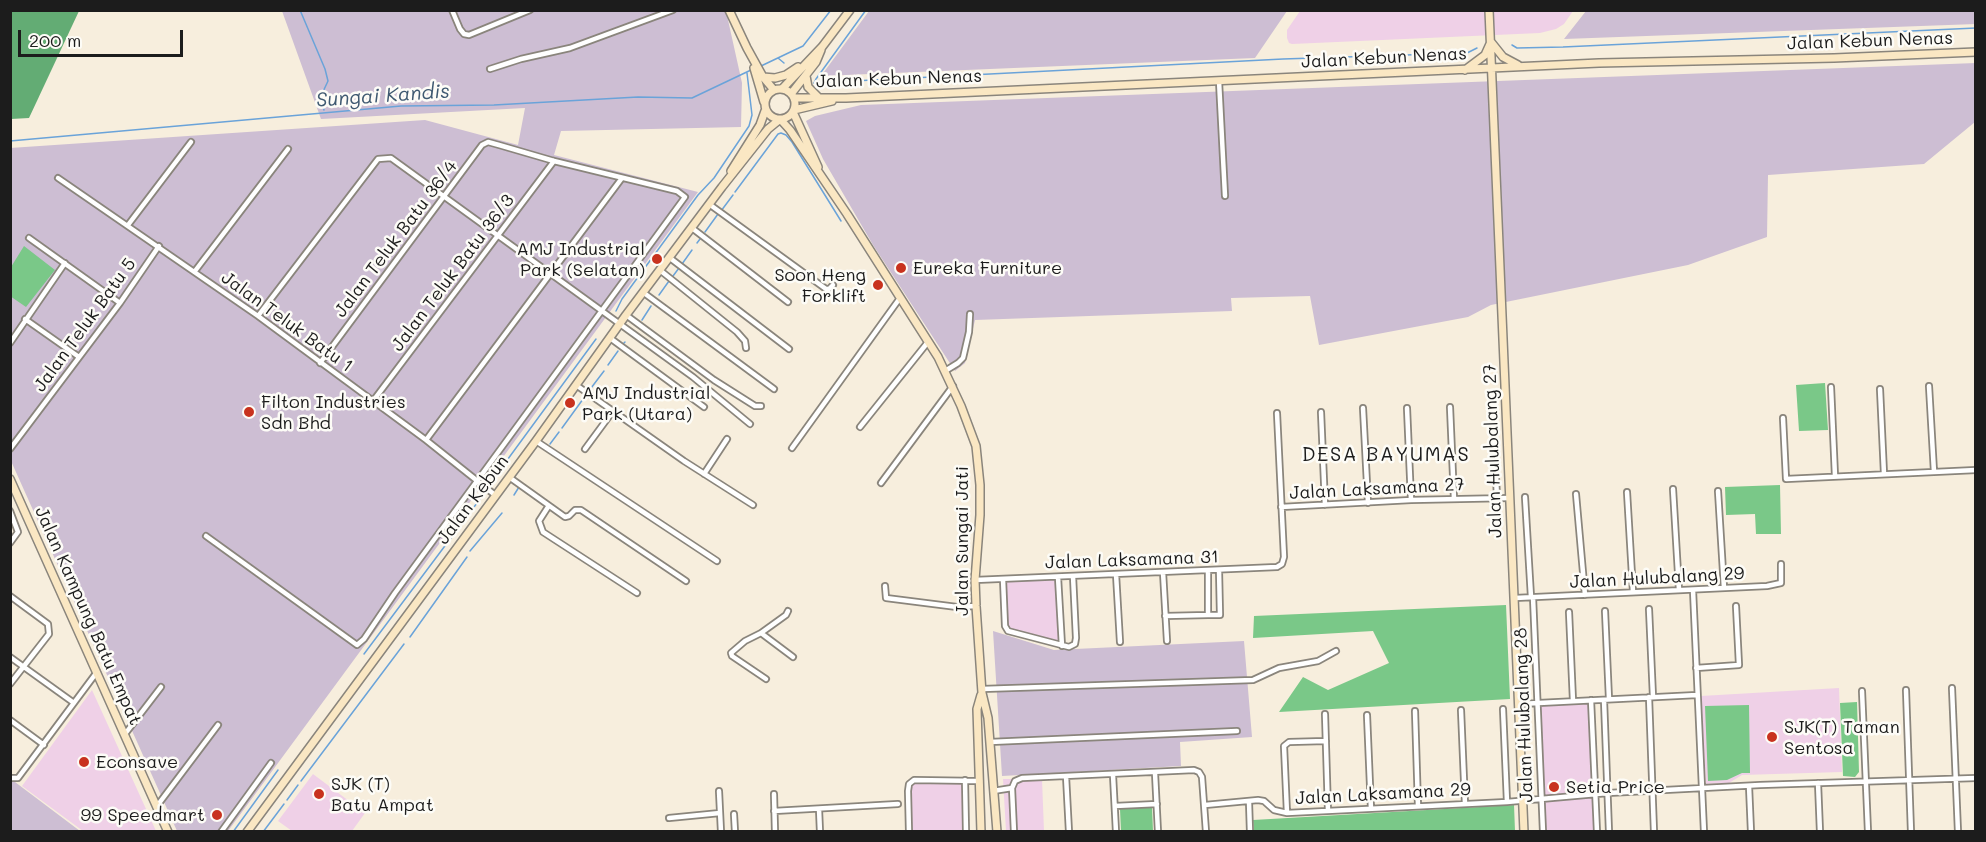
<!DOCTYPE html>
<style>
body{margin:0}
#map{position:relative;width:1986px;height:842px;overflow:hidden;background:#f7eedd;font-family:Mali,sans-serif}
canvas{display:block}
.frame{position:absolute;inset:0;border:12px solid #1c1c1c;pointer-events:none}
.scale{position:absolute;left:18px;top:30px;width:165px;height:27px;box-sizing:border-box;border:3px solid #1c1c1c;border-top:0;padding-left:8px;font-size:18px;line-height:21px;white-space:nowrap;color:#1c1c1c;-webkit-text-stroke:4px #fdfcf7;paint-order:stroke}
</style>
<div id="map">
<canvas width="1986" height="842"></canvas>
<div class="frame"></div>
<div class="scale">200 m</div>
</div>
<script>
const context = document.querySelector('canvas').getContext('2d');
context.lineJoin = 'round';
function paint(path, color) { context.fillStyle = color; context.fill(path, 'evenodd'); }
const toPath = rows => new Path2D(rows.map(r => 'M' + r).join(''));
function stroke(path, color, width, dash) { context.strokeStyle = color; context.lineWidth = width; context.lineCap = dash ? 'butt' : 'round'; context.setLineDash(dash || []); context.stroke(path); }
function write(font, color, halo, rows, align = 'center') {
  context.font = font + ' Mali,sans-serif'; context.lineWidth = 5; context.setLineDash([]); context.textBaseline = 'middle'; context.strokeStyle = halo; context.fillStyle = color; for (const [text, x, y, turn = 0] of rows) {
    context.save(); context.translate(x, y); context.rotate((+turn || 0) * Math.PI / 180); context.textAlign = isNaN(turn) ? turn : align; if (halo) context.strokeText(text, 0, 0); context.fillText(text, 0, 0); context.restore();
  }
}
const built = toPath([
 [1300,11,1573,11,1564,24,1556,29,1540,33,1292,44,1289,43,1287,38,1287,30],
 [1057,579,1060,643,1009,629,1007,626,1005,581],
 [1839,688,1842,772,1742,775,1729,783,1706,784,1701,696],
 [92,690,156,831,83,831,22,786],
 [1589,702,1595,831,1545,831,1539,705],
 [313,774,365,813,352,831,292,831,278,821],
 [1003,779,1042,779,1044,831,1006,831],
 [914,782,962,782,964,831,911,831,910,791]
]);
const industrial = toPath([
 [282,11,726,11,742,83,741,127,561,131,554,155,698,192,228,831,177,831,11,461,10,148,425,120,518,145,525,108,321,119],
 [869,11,869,10,1287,11,1255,58,821,76],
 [1586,11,1975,10,1976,24,1564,39],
 [1976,63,1975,122,1924,164,1768,175,1767,237,1688,265,1491,305,1468,317,1319,345,1310,296,1231,298,1232,311,975,320,965,363,955,371,873,245,823,159,806,121,815,116,861,105],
 [993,631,1054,650,1244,641,1252,737,1180,742,1181,766,1002,776],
 [11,779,80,831,11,831]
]);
const green = toPath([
 [24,246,55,270,26,307,10,296,11,267],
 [1825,383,1828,430,1799,431,1796,385],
 [1780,485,1781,534,1756,534,1755,514,1726,515,1725,487],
 [1506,605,1510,699,1279,712,1303,677,1328,690,1389,663,1373,631,1253,638,1254,616],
 [1857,702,1859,772,1855,777,1843,776,1840,703],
 [1749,705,1750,773,1742,773,1727,780,1708,781,1705,706],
 [1514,805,1515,831,1254,831,1253,820],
 [1152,807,1153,831,1121,831,1120,809]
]);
const forest = toPath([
 [10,11,79,11,29,118,11,119]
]);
const stream = toPath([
 [300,10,325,69,328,81,321,96,324,110],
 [866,10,816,79,814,83,1283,59,1467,53,1477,48],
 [1512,45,1517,48,1563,47,1976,28],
 [778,58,784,63],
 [761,66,803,46,831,10],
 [10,141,401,106,494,105,638,97,692,98,751,70],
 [735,192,778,134,781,133,786,135,792,142,841,221],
 [721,211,733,195],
 [705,232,718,214],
 [697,243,700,239],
 [682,264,692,250],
 [673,276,679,268],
 [659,295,669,281],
 [616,311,622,299,698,195,714,178,749,126,752,115,747,73],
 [642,320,651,306],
 [623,344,625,342],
 [608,365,618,351],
 [588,392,604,371],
 [562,428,586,395],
 [550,444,559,432],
 [494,478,596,339],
 [514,495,519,487],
 [470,551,502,513],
 [410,637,467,557],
 [364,654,483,495],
 [301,781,404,644],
 [287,800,298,785],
 [233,832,278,770],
 [263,832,284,804]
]);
const street = toPath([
 [452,10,460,29,464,34,469,35,530,10],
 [490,69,521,59,570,48,673,10],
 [1219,81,1225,196],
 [58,178,258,316,426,440,495,495],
 [709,204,826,289,829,289,833,285],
 [128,225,191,142],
 [692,228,788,302],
 [29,238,120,303],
 [670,258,789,349],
 [195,271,288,149],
 [661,271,737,332,745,341,746,348],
 [644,293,774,389],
 [626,315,714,380,755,406,761,406],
 [258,316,378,159,391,158,693,377,750,424],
 [25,319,79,357],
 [610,338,704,407],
 [10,343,65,263],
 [945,371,958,363,963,358,969,332,970,314],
 [576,385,684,461,753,505],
 [1929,386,1934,472],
 [1831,387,1835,476],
 [1880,389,1884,474],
 [1492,400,1497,497],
 [373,401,554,161],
 [1450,407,1454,499],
 [1363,408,1368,503],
 [1407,408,1411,500],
 [1321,412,1325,505],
 [1783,418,1786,479,1976,470],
 [860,427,928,342],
 [426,440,622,178],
 [536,441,717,561],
 [792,448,900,298],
 [10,449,120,303,159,246],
 [585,449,613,411],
 [704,474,727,439],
 [509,477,565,517,569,516,575,510,581,510,686,581],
 [881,483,953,386],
 [1673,489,1679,590],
 [1718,491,1724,588],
 [1627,492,1633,592],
 [1576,494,1585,595],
 [1525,497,1531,597],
 [548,507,539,521,543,532,637,593],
 [1281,507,1411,500,1510,498],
 [10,511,18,532,10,543],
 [206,536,357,645,364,639,395,593,685,197,677,191,554,161,499,145,488,142,482,145,320,363],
 [1208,570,1208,615,1220,615,1219,570],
 [1163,572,1167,641],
 [1116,574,1120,642],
 [1058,577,1062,646],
 [1003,579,1005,626,1008,631,1069,647,1075,644,1076,638,1073,576],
 [975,580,1277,567,1282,564,1284,557,1277,413],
 [885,586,886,598,957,607,976,606],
 [1693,590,1704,832],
 [10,596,48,624,49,634,10,684],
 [1533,597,1543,832],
 [1515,598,1767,586,1781,583,1781,564],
 [1649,609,1653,697],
 [1605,611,1609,699],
 [1569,612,1573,701],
 [1165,616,1208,615],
 [761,633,793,657],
 [10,657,74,703],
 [1696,668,1739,665,1736,606],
 [766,679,732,656,731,653,745,641,761,633,786,615,788,611],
 [1952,688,1958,832],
 [982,689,1253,680,1279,668,1318,661,1336,651],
 [1906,690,1911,832],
 [1862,691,1868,832],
 [1649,697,1654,832],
 [1591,700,1597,832],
 [1604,700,1609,832],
 [1519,704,1697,695],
 [1503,709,1507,802],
 [1461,710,1465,804],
 [1415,711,1418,806],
 [1325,714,1328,811],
 [1367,715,1371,809],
 [10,720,44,745],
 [125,734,161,687],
 [990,742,1237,731],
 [1155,773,1158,832],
 [1113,775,1116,832],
 [1066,776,1069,832],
 [10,778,18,778,97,672],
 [965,780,966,832],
 [1818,783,1820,832],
 [1749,786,1751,832],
 [1012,788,1015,781,1022,778,1194,770,1199,772,1202,777,1206,832],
 [1012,788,1014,832],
 [719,791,721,832],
 [993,791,1012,788],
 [774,794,775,832],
 [1249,802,1250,832],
 [1205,805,1258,800,1264,801,1274,810,1287,813,1507,802,1608,793,1760,785,1976,778],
 [157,806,218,725],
 [1115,806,1157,804],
 [819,809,820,832],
 [774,811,898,804],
 [1287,813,1284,746,1289,742,1326,741],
 [734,814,735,832],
 [669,818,720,813],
 [221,832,271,763],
 [909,832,908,791,909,784,914,780,980,781]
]);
const secondary = toPath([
 [729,10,747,48,763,77,774,90],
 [1489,10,1524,832],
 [1491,42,1503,57,1518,65],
 [754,68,764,102],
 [1465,70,1485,55,1490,44],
 [806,76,808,87,818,97],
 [763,77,775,78,786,75,798,67],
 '765 104a15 15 0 1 1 30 0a15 15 0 1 1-30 0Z',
 [782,89,822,47,850,10],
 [791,94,816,62,821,50],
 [794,98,846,98,1599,63,1834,58,1976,52],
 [794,110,832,101],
 [793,112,818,167],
 [781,120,790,130,847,214,938,357,961,406,976,446,980,485,980,515,975,580,976,606,982,693,988,718,997,832],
 [731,171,760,125,765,111],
 [10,479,168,832],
 [247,832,536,441,626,315,722,187,768,129,779,120],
 [981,832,977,709,981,695]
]);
const markers = [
 [657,259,6,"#c8321e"],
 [901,268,6,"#c8321e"],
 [878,285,6,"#c8321e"],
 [570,403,6,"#c8321e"],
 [249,412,6,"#c8321e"],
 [1772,737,6,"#c8321e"],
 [84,762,6,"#c8321e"],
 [1554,787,6,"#c8321e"],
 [319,794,6,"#c8321e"],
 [217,815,6,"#c8321e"]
];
const streetNames = [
 ["Jalan Kebun Nenas",1870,41,-2],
 ["Jalan Kebun Nenas",1384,58,-3],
 ["Jalan Kebun Nenas",899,79,-2],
 ["Jalan Teluk Batu 36/4",396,239,-53],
 ["Jalan Teluk Batu 36/3",453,273,-53],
 ["Jalan Teluk Batu 1",287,322,36],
 ["Jalan Teluk Batu 5",85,325,-54],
 ["Jalan Hulubalang 27",1493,451,-92],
 ["Jalan Laksamana 27",1377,489,-3],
 ["Jalan Kebun",473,500,-53],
 ["Jalan Sungai Jati",962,541,-90],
 ["Jalan Laksamana 31",1132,560,-2],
 ["Jalan Hulubalang 29",1657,578,-3],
 ["Jalan Kampung Batu Empat",88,616,66],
 ["Jalan Hulubalang 28",1524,715,-92],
 ["Jalan Laksamana 29",1383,794,-3]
];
const poiNames = [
 ["AMJ Industrial",645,249,"right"],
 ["Park (Selatan)",645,270,"right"],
 ["Eureka Furniture",913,268],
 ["Soon Heng",866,275,"right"],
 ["Forklift",866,296,"right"],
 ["AMJ Industrial",582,393],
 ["Park (Utara)",582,414],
 ["Filton Industries",261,402],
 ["Sdn Bhd",261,423],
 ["SJK(T) Taman",1784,727],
 ["Sentosa",1784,748],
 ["Econsave",96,762],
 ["SJK (T)",331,784],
 ["Batu Ampat",331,805],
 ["Setia Price",1566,787],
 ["99 Speedmart",205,815,"right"]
];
const waterNames = [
 ["Sungai Kandis",383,96,-4]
];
const neighbourhoodNames = [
 ["DESA BAYUMAS",1386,455]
];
paint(built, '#efd0e7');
paint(industrial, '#cdbed3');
paint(green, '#7ac888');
paint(forest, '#63ac74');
stroke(stream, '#6aa3d9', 1.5);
stroke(street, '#8a857c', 8);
stroke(secondary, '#8a857c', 10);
stroke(street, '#fff', 4.5);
stroke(secondary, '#fae7c3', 7);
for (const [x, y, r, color] of markers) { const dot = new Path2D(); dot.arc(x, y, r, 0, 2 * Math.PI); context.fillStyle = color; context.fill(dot); stroke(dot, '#fdfcf7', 2); }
write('18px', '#1c1c1c', '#fdfcf7', streetNames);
write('18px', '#1c1c1c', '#fdfcf7', poiNames, 'left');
write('italic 20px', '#3f5971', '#fdfcf7', waterNames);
context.letterSpacing = '1.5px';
write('20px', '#1c1c1c', '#fdfcf7', neighbourhoodNames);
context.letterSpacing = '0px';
</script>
